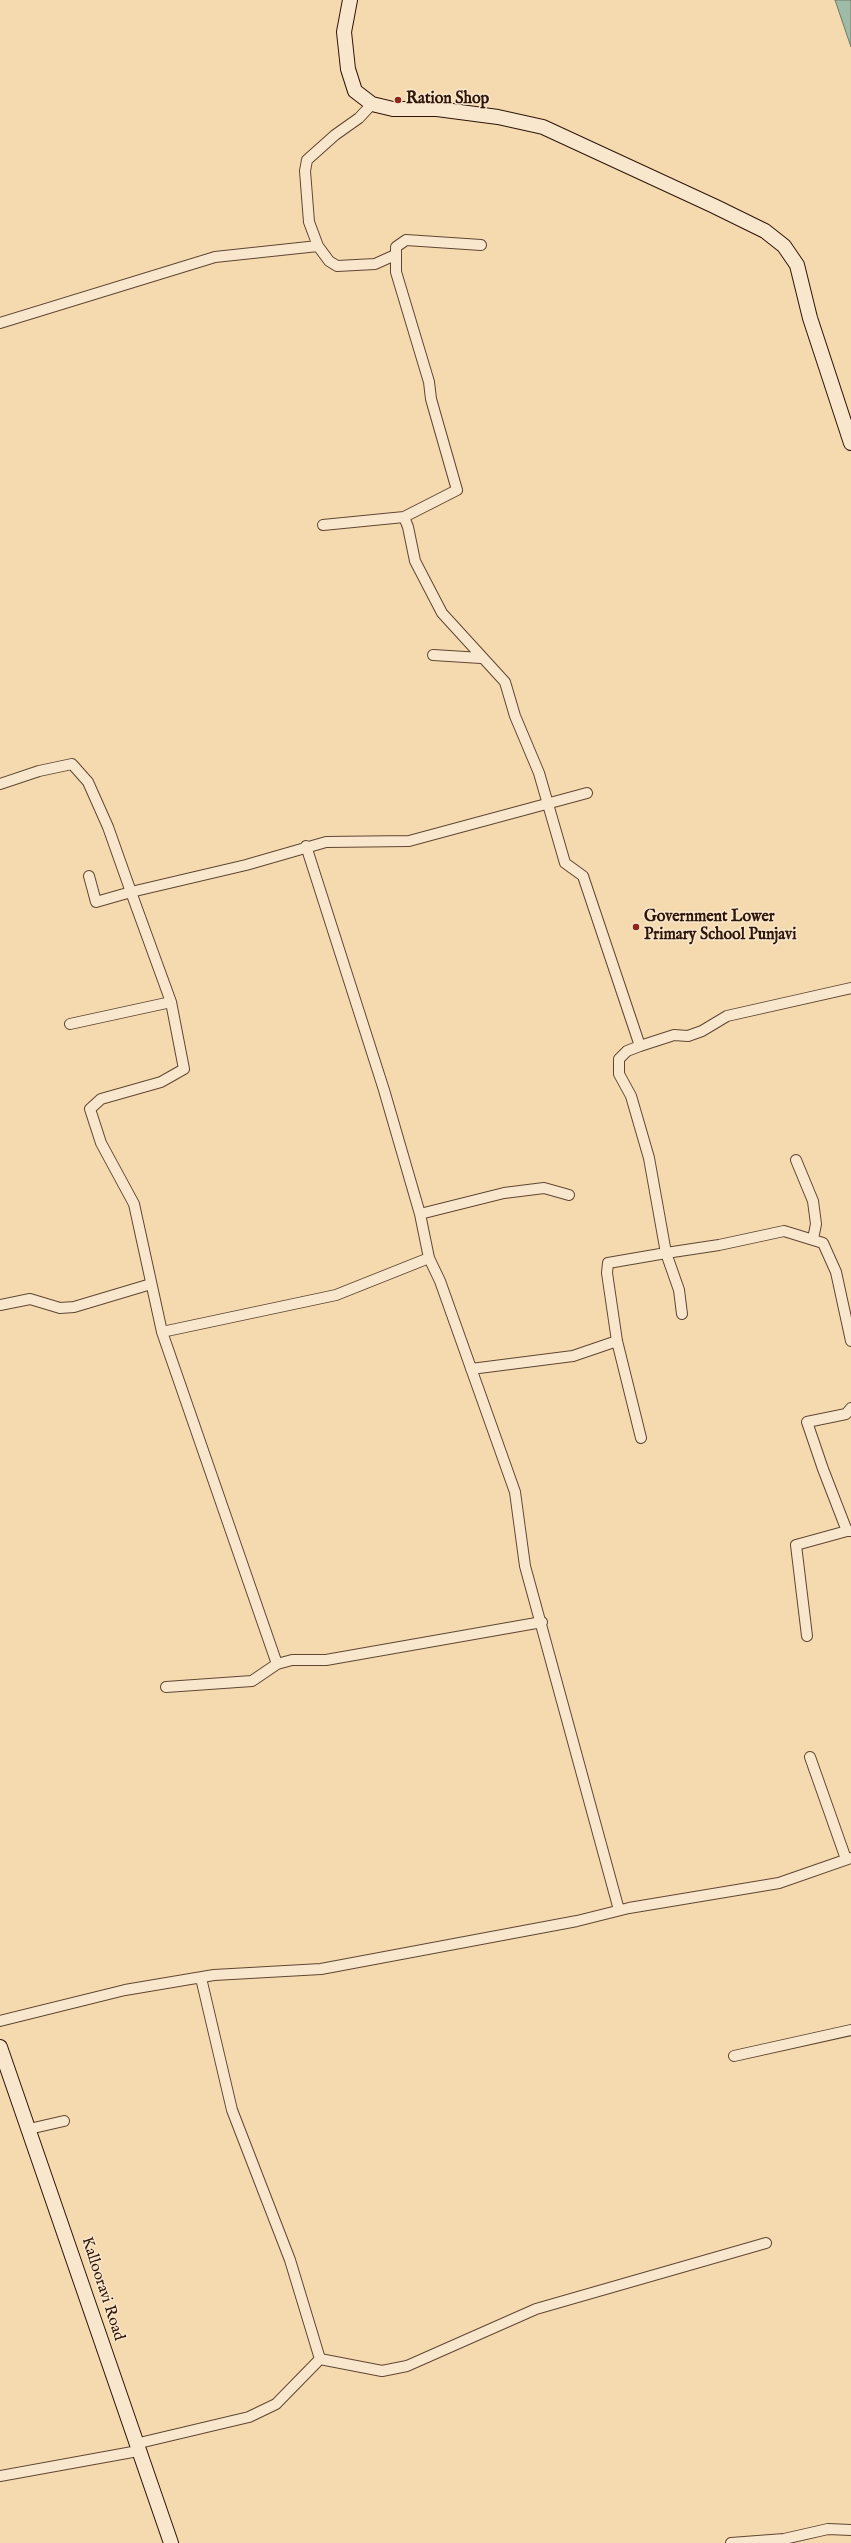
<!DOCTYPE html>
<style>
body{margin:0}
canvas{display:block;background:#f5dab0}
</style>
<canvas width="851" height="2543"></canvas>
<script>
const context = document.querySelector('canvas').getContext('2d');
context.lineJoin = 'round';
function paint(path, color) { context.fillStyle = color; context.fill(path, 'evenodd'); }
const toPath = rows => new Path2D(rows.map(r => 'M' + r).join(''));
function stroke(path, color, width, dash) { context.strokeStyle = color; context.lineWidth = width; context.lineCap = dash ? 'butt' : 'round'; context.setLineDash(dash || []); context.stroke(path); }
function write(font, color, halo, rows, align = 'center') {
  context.font = font + ' "IM FELL English",serif'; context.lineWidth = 3; context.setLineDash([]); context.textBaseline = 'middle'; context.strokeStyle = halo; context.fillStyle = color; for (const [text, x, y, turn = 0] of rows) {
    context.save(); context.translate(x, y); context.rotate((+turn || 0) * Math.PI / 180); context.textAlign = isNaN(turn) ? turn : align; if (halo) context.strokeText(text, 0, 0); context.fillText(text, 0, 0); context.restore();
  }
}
const water = toPath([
 [835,0,851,0,851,47,835,0]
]);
const minor = toPath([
 [372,104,359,118,335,135,307,160,305,171,309,222,318,246,329,261,337,266,375,264,395,255],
 [0,323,215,257,318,246],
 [404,517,457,490,431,399,429,382,396,272,396,247,406,240,481,245],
 [323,525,404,517,408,527,415,561,442,613,505,682,515,716,539,773,565,863,583,876,640,1046],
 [433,655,481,658],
 [0,784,39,771,72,764,88,782,108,827,131,892,246,865,326,842,409,841,587,793],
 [306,846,384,1090,420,1214,429,1258,440,1281,515,1492,525,1566,619,1910],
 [89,876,96,902,131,892,171,1002,184,1069,161,1082,101,1099,90,1109,101,1143,134,1204,162,1332,277,1664,292,1660,326,1660,542,1622],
 [851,988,727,1016,702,1031,688,1036,674,1035,640,1046,627,1051,619,1059,619,1074,631,1096,649,1158,666,1253,719,1245,784,1231,823,1243,836,1272,851,1341],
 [70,1024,171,1002],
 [796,1160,813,1201,816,1224,813,1239],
 [420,1214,504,1193,544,1188,569,1195],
 [0,1305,30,1299,60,1308,74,1307,151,1284],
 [162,1332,336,1295,429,1258],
 [471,1369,573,1356,617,1341],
 [851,1408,846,1414,807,1422,823,1469,847,1531,851,1531],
 [641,1438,617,1341,607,1273,608,1263,666,1253,679,1290,682,1314],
 [807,1636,796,1545,847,1531],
 [166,1687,252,1681,277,1664],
 [810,1757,846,1859],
 [201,1978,232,2110,290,2260,320,2359],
 [0,2021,125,1990,214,1975,321,1969,577,1921,629,1908,779,1883,851,1858],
 [734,2056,851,2030],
 [29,2129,64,2121],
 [320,2359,382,2371,407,2366,536,2309,766,2243],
 [135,2444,249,2417,276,2404,320,2359],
 [0,2476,138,2451],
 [731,2543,784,2539,828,2529,851,2530]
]);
const secondary = toPath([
 [350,0,344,32,348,69,355,91,372,104,393,109,437,109,498,117,543,127,714,206,765,231,784,246,797,265,810,318,851,443],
 [0,2047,171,2543]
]);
const markers = [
 [398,100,4,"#8f2418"],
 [636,927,4,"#8f2418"]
];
const poiNames = [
 ["Ration Shop",406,100],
 ["Government Lower",644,918],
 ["Primary School Punjavi",644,936]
];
const streetNames = [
 ["Kallooravi Road",102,2289,72]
];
paint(water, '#9dbba7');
stroke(water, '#717967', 1);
stroke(minor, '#604632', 12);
stroke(secondary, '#2e1508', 16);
stroke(minor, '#f8e7cc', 10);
stroke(secondary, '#f8e7cc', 14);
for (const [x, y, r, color] of markers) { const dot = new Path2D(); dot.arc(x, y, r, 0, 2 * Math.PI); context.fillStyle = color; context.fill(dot); stroke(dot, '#f8e7cc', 1.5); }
write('bold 16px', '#2e1508', '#f8e7cc', poiNames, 'left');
write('16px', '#2e1508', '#f8e7cc', streetNames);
</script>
